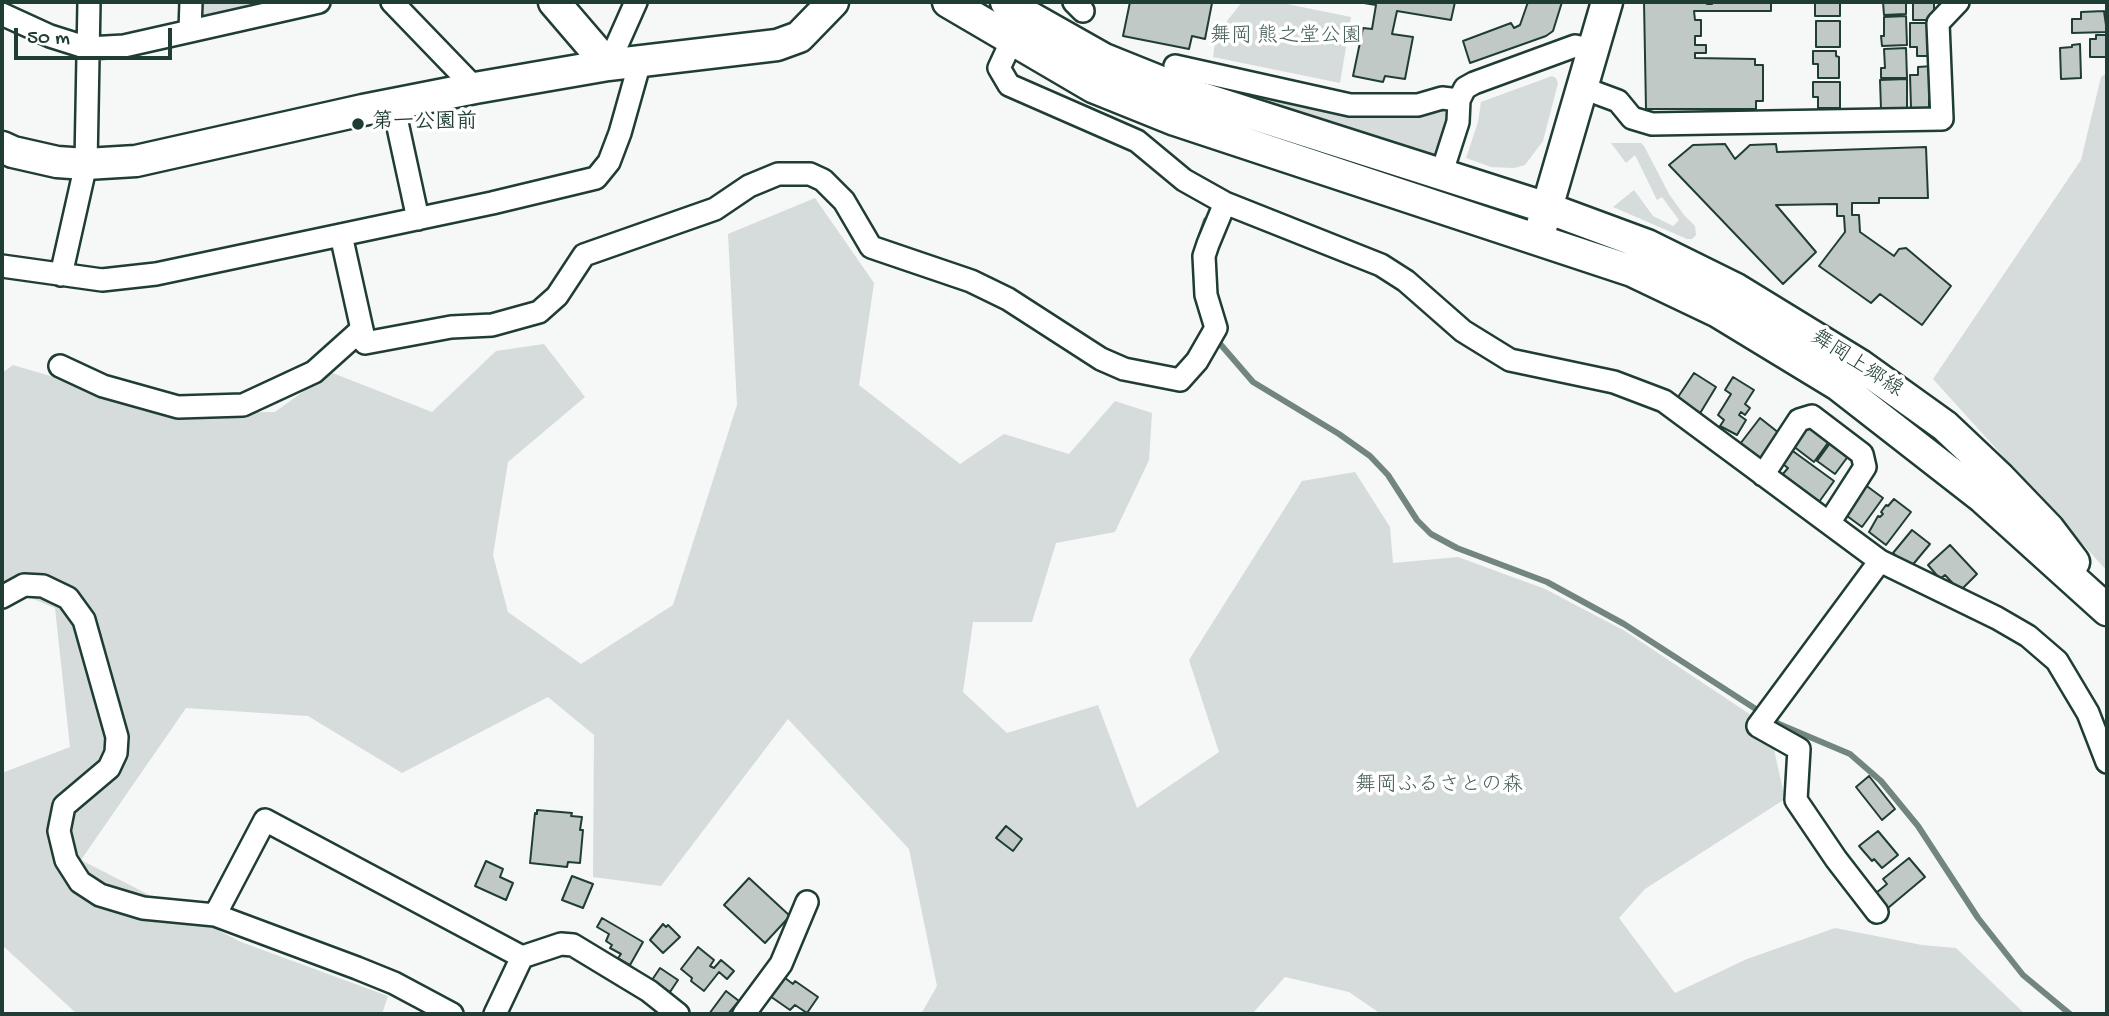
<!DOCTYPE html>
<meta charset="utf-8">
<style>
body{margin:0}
#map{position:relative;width:2109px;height:1016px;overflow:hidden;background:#f6f7f7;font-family:"Gochi Hand",sans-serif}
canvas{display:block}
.frame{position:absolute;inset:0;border:4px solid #1f3d34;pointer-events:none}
.scale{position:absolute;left:14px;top:28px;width:158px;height:32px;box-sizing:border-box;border:4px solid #1f3d34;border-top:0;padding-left:9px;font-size:21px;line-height:24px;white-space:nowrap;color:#1f3d34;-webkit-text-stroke:5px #fff;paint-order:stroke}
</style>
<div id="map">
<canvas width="2109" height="1016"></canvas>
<div class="frame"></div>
<div class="scale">50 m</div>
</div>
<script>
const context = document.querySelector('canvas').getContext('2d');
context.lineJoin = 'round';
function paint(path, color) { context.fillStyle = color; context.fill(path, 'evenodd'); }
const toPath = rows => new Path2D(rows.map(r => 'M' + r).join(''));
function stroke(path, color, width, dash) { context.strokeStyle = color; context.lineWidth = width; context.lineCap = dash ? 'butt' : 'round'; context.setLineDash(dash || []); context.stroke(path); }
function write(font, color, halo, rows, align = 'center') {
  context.font = font + ' "Gochi Hand","Klee One",sans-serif'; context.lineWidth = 7; context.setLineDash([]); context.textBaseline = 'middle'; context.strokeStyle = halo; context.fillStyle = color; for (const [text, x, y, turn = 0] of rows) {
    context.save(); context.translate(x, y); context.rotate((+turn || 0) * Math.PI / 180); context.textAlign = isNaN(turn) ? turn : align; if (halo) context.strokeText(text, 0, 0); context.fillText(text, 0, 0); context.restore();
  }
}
const green = toPath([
 [198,2,280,2,207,19,198,13],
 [1242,2,1277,2,1351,17,1340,83,1213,57,1216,35],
 [2107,73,2107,571,1933,379,2081,160,2101,77],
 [1552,76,1556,78,1558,83,1543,141,1525,165,1514,168,1491,167,1466,158,1478,122,1481,102],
 [1234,92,1372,117,1398,116,1442,109,1449,118,1438,152,1432,156],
 [1611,143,1641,143,1644,146,1669,194,1684,215,1695,226,1696,235,1692,239,1687,239,1613,207,1634,190,1653,216,1673,226,1679,220,1662,197,1657,200,1635,155,1626,163],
 [815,198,874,283,859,385,960,464,1004,434,1069,454,1115,401,1152,413,1149,460,1115,532,1056,543,1032,622,973,622,963,692,1007,733,1098,705,1137,808,1219,752,1189,660,1302,481,1355,472,1390,527,1393,563,1458,557,1545,589,1625,631,1769,727,1785,799,1645,889,1619,918,1675,993,1747,959,1835,928,1922,945,1956,948,2025,1014,1381,1014,1349,992,1285,977,1252,1014,921,1014,937,986,909,849,788,719,661,886,593,877,594,735,548,697,402,773,308,716,186,708,81,860,241,942,388,996,382,1014,77,1014,2,945,2,773,70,747,55,608,2,586,2,373,13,365,176,413,275,412,330,372,432,412,496,351,544,344,585,397,508,462,493,555,508,612,581,664,673,605,737,405,728,234]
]);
const stream = toPath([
 [1200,238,1206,220],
 [1215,338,1253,382,1339,434,1370,456,1388,475,1417,520,1431,534,1457,548,1547,582,1624,624,1779,724,1850,754,1881,781,1918,826,1978,918,2023,975,2070,1014]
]);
const building = toPath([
 [1130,2,1212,3,1205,39,1192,36,1189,49,1123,36,1130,2],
 [1358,2,1455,2,1451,20,1397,11,1392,34,1413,37,1405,79,1385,76,1383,82,1353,76,1363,28,1372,29,1376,5,1358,2],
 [1528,2,1562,2,1553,31,1546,36,1470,63,1463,41,1511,23,1514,28,1520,25,1528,2],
 [1644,2,1707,2,1707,4,1712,4,1712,2,1771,2,1771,11,1694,11,1695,20,1701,20,1701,36,1695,36,1695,45,1706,45,1706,53,1695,53,1695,58,1755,59,1755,65,1763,65,1763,101,1756,101,1756,109,1646,109,1644,2],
 [1815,2,1840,2,1840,16,1815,16,1815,2],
 [1883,2,1906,2,1906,14,1884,15,1883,2],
 [1913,2,1934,2,1934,20,1913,20,1913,2],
 [2104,11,2107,32,2072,33,2072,19,2081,19,2081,12,2104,11],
 [1906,16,1907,45,1882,46,1881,36,1884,36,1884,17,1906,16],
 [1816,21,1840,21,1840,47,1816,47,1816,21],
 [1910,23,1927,23,1927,29,1935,29,1935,56,1917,56,1917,47,1910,47,1910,23],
 [2096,35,2107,35,2107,57,2090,57,2090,39,2096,39,2096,35],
 [2080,44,2081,78,2061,79,2060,48,2072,47,2072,45,2080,44],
 [1906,48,1907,78,1881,78,1881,68,1885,68,1884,49,1906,48],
 [1813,51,1836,51,1836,56,1839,57,1839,78,1818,78,1818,64,1813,64,1813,51],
 [1933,66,1934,98,1929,98,1929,108,1911,108,1910,75,1918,75,1918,67,1933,66],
 [1907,79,1907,108,1881,109,1880,80,1907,79],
 [1813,82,1840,82,1840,108,1818,108,1818,97,1813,97,1813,82],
 [1725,144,1735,159,1750,145,1776,144,1777,152,1926,147,1928,198,1879,198,1879,203,1852,203,1852,215,1859,215,1860,232,1894,256,1899,249,1906,248,1951,286,1922,325,1880,294,1871,303,1819,266,1845,232,1844,216,1837,216,1837,204,1776,205,1816,252,1783,284,1669,165,1693,145,1725,144],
 [1694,373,1716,387,1699,415,1676,400,1694,373],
 [1733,377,1754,390,1745,404,1750,408,1745,415,1741,412,1739,415,1746,420,1737,435,1720,426,1724,420,1718,415,1731,394,1725,390,1733,377],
 [1760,418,1779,433,1760,459,1740,444,1760,418],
 [1808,425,1830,440,1814,462,1793,446,1808,425],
 [1831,442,1849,455,1835,474,1817,461,1831,442],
 [1790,449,1834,481,1819,502,1782,475,1788,468,1780,462,1790,449],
 [1864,484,1883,498,1862,527,1843,513,1864,484],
 [1894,499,1911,512,1886,545,1869,532,1878,516,1880,517,1883,514,1881,512,1886,505,1888,506,1894,499],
 [1912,530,1930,544,1910,568,1893,553,1912,530],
 [1950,545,1977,574,1960,591,1945,575,1940,579,1928,565,1950,545],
 [1869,776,1895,809,1882,820,1856,787,1869,776],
 [537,810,572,813,571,816,582,817,580,830,583,830,580,863,568,862,567,867,530,863,535,813,537,814,537,810],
 [1006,826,1022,839,1013,851,996,838,1006,826],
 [1878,831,1898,855,1882,868,1874,859,1872,861,1859,846,1878,831],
 [1909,858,1925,877,1888,908,1876,893,1887,884,1883,879,1909,858],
 [486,861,503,869,500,877,513,883,506,900,475,886,486,861],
 [572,876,593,884,583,908,562,900,572,876],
 [749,878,790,916,765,943,724,905,749,878],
 [602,918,643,942,630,965,618,958,621,954,610,948,612,945,606,941,609,934,597,927,602,918],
 [663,924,666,927,668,925,680,937,663,953,650,940,663,924],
 [698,947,714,960,710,966,714,968,721,960,734,971,727,979,719,972,704,991,691,981,692,978,681,969,698,947],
 [660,968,678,980,670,992,652,980,660,968],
 [781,975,793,984,795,981,818,997,807,1013,795,1005,790,1010,767,994,781,975],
 [726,991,739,1001,728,1014,709,1014,726,991]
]);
const street = toPath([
 [392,2,475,88],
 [1074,2,1083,11],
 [2,14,50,36,88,48,124,46,319,2],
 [190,30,191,2],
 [1012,40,999,68,1009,85,1137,141,1184,180,1225,203,1381,265,1406,281,1463,331,1510,360,1614,382,1664,401,1880,561,1997,618,2028,636,2057,661,2088,713,2107,762],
 [608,65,636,2],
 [1175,66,1350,105,1418,105,1442,98,1459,100],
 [1583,88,1618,101,1632,118,1652,124,1942,119,1938,23,1958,2],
 [393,104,418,219],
 [1441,175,1458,122,1459,100,1465,88,1474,83,1575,46,1593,50],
 [341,235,365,343,451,327,492,325,539,312,557,296,584,255,715,209,749,186,778,174,810,174,823,180,844,201,871,247,971,281,1008,299,1101,359,1124,369,1180,380,1197,361,1216,328,1206,295,1204,256,1208,244,1225,203],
 [2,266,102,280,156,274,492,203,596,178,609,162,620,133,640,62],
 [61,275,86,164,89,2],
 [60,366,103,386,178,407,243,405,314,372,362,329],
 [1763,475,1799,420,1812,416,1862,454,1865,467,1829,523],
 [2,597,24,585,43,586,68,598,84,620,117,737,116,753,109,768,64,806,59,831,66,860,80,882,100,895,143,908,215,915,357,968,394,983,452,1014],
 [1877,912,1836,859,1796,800,1799,749,1758,726,1880,561],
 [215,915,265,820,522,957,495,1014],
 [522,957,561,944,573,945,649,991,678,1014],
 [744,1014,781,964,807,902]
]);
const secondary = toPath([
 [554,2,608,65],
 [948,2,1093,87,1175,120,1632,271,1718,312,1838,385,1983,498,2107,610],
 [1006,2,1028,16,1104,59,1196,96,1547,208,1647,245,1736,289,1860,365,1945,426,2000,478,2049,529,2074,562],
 [2,147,13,152,57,162,86,164,136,161,363,110,475,88,608,65,777,45,799,37,833,2],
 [1542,225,1607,2]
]);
const markers = [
 [358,124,7,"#1f3d34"]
];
const parkNames = [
 ["舞岡 熊之堂公園",1286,38],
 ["舞岡ふるさとの森",1439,787]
];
const poiNames = [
 ["第一公園前",372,124]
];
const streetNames = [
 ["舞岡上郷線",1856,365,33]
];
paint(green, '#d6dcdb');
stroke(stream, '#72857f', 6);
paint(building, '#c0c9c6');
stroke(building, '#1f3d34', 2);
stroke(street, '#1f3d34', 26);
stroke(secondary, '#1f3d34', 35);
stroke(street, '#fff', 21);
stroke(secondary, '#fff', 30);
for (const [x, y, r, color] of markers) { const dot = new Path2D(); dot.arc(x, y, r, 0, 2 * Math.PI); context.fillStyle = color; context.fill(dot); stroke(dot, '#fff', 2.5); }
write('21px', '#445d55', '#fff', parkNames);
write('bold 21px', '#1f3d34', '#fff', poiNames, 'left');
write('21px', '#1f3d34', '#fff', streetNames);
</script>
